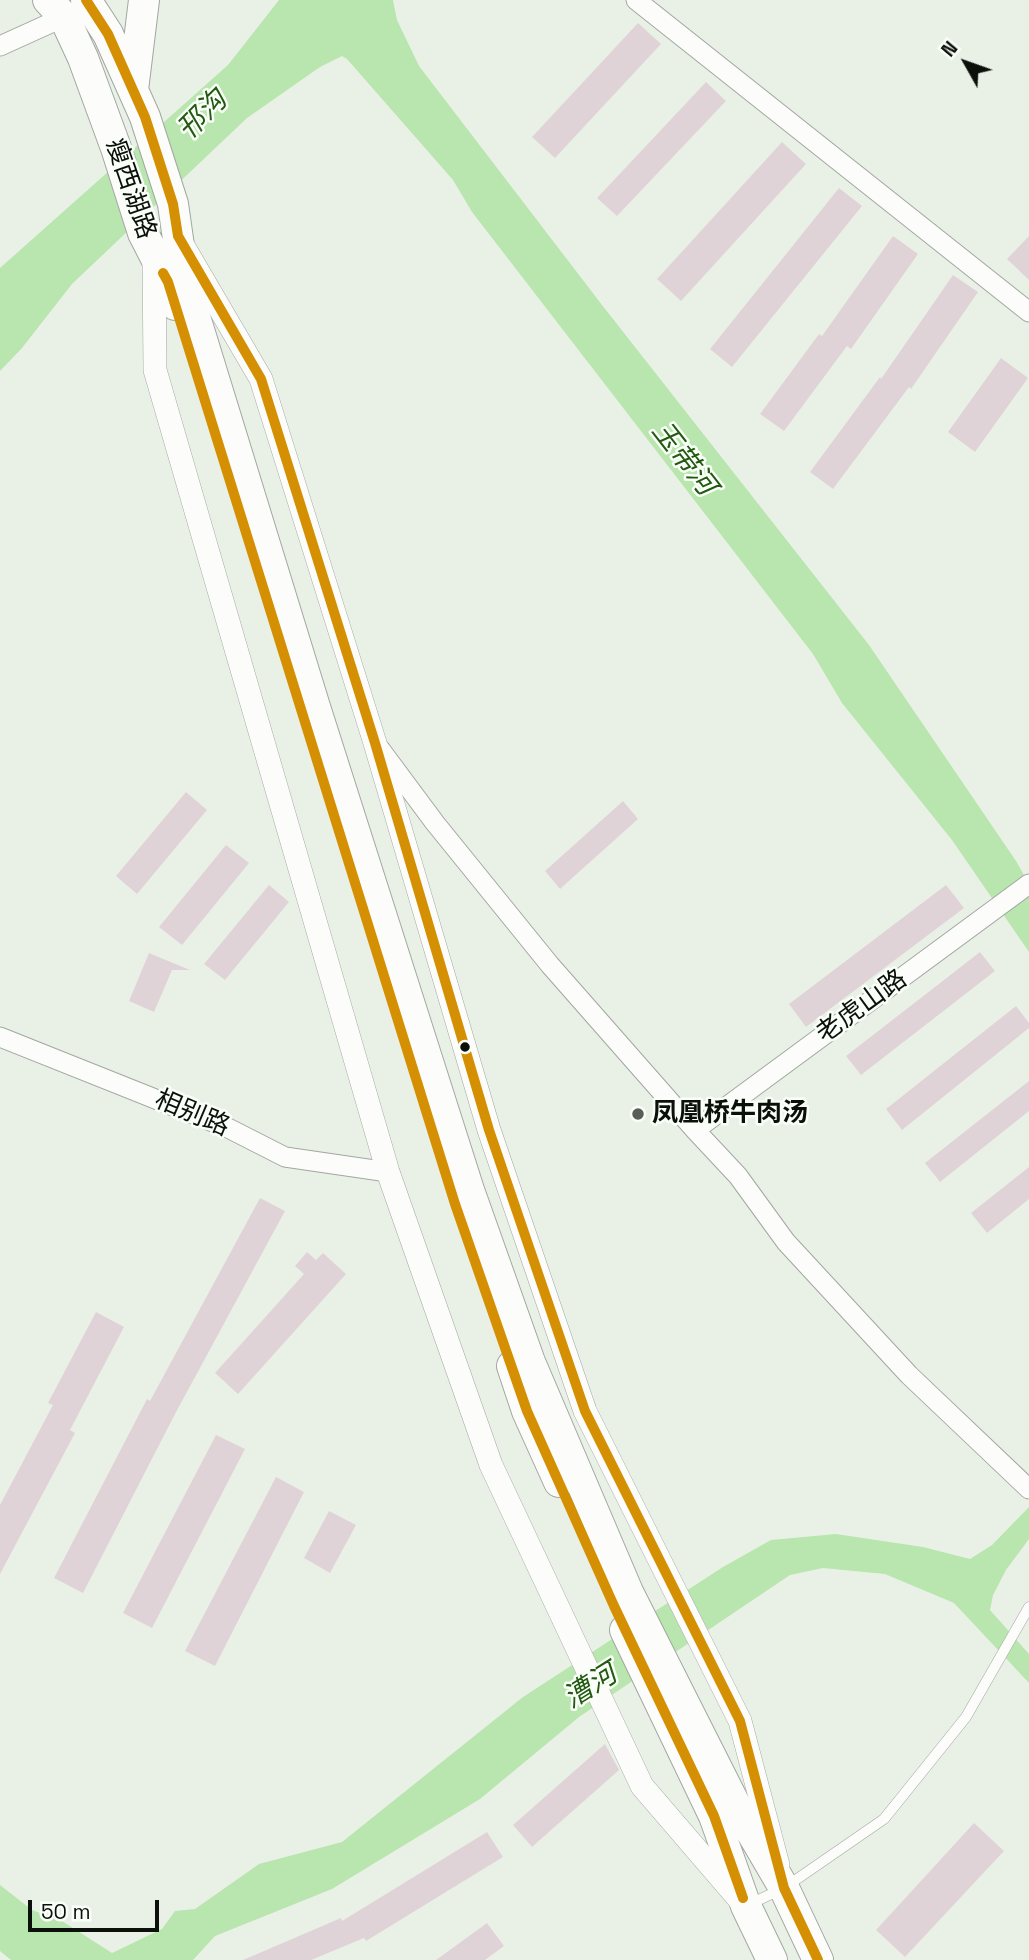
<!DOCTYPE html>
<meta charset="utf-8">
<style>
body{margin:0}
#map{position:relative;width:1029px;height:1960px;overflow:hidden;background:#e9f1e7;font-family:"Space Grotesk",sans-serif}
canvas{display:block}
.north{position:absolute;left:931px;top:28px;width:70px;height:70px;-webkit-text-stroke:5px #f9fff8;paint-order:stroke;rotate:310deg;font-size:19px;font-weight:700;line-height:28px;text-align:center;color:#0b100a}
.north::after{content:'';display:block;margin:auto;width:24px;height:32px;background:#0b100a;clip-path:polygon(50% 0,100% 100%,50% 72%,0 100%)}
.scale{position:absolute;left:28px;top:1900px;width:131px;height:32px;box-sizing:border-box;border:4px solid #0b100a;border-top:0;padding-left:9px;font-size:21px;line-height:24px;white-space:nowrap;color:#0b100a;-webkit-text-stroke:5px #f9fff8;paint-order:stroke}
</style>
<div id="map">
<canvas width="1029" height="1960"></canvas>
<div class="north">N</div>
<div class="scale">50 m</div>
</div>
<script>
const context = document.querySelector('canvas').getContext('2d');
context.lineJoin = 'round';
function paint(path, color) { context.fillStyle = color; context.fill(path, 'evenodd'); }
const toPath = rows => new Path2D(rows.map(r => 'M' + r).join(''));
function stroke(path, color, width, dash) { context.strokeStyle = color; context.lineWidth = width; context.lineCap = dash ? 'butt' : 'round'; context.setLineDash(dash || []); context.stroke(path); }
function write(font, color, halo, rows, align = 'center') {
  context.font = font + ' "Space Grotesk","Noto Sans SC",sans-serif'; context.lineWidth = 5; context.setLineDash([]); context.textBaseline = 'middle'; context.strokeStyle = halo; context.fillStyle = color; for (const [text, x, y, turn = 0] of rows) {
    context.save(); context.translate(x, y); context.rotate((+turn || 0) * Math.PI / 180); context.textAlign = isNaN(turn) ? turn : align; if (halo) context.strokeText(text, 0, 0); context.fillText(text, 0, 0); context.restore();
  }
}
const water = toPath([
 [279,0,393,0,397,20,419,66,602,305,869,645,1016,861,1029,884,1029,952,952,840,842,703,813,654,472,212,453,180,347,59,342,56,320,67,247,118,72,284,22,348,0,371,0,268,228,65],
 [1029,1507,1029,1539,1006,1570,993,1595,990,1610,1029,1654,1029,1683,954,1603,885,1574,823,1568,790,1575,579,1717,480,1799,332,1889,215,1936,193,1960,11,1960,0,1951,0,1885,32,1910,62,1921,112,1953,162,1929,175,1911,195,1909,259,1864,342,1842,523,1697,723,1567,771,1540,836,1534,923,1547,970,1559,992,1545]
]);
const building = toPath([
 [638,23,661,44,555,158,532,137],
 [706,82,726,101,617,216,597,198],
 [782,142,806,164,681,301,657,279],
 [839,188,862,206,732,367,710,349],
 [893,236,918,254,851,349,847,346,784,431,760,414,819,334,822,336],
 [1029,236,1029,280,1007,259],
 [953,275,978,292,911,389,909,387,833,489,810,472,880,377,881,379],
 [1001,358,1028,378,975,452,948,432],
 [186,792,207,810,137,894,116,876],
 [623,801,638,819,560,889,545,871],
 [226,845,249,863,182,945,159,927],
 [269,885,289,902,225,980,204,964],
 [946,885,964,908,806,1027,789,1004],
 [980,952,995,971,861,1075,846,1056],
 [149,953,190,970,172,970,154,1012,129,1001],
 [1016,1006,1029,1023,1029,1028,902,1130,886,1109],
 [1029,1081,1029,1111,940,1182,925,1163],
 [1029,1167,1029,1199,987,1233,971,1213],
 [260,1198,285,1211,175,1414,83,1593,54,1578,147,1399,150,1401],
 [307,1252,316,1260,323,1253,346,1274,238,1394,215,1373,304,1274,295,1266],
 [96,1312,124,1327,70,1430,75,1433,0,1574,0,1505,53,1405,48,1403],
 [216,1435,245,1449,152,1628,123,1613],
 [276,1477,304,1492,215,1666,185,1651],
 [329,1511,356,1525,330,1573,304,1558],
 [605,1744,619,1770,532,1847,513,1825],
 [974,1823,1004,1851,905,1957,876,1930],
 [487,1832,503,1857,366,1941,364,1938,311,1960,243,1960,341,1918,342,1921],
 [487,1923,504,1946,485,1960,436,1960]
]);
const service = toPath([
 [750,1904,784,1888,884,1819,966,1717,1029,1607]
]);
const minor = toPath([
 [636,0,1029,312],
 [0,46,64,17],
 [380,749,435,823,550,965,695,1130,738,1176,786,1242,909,1375,1029,1489],
 [0,1037,228,1128,285,1157,388,1172],
 [695,1130,1029,884]
]);
const tertiary = toPath([
 [182,244,261,379,375,743,489,1130,585,1411,740,1721,778,1865],
 [154,258,155,370,388,1172,491,1465,642,1786,739,1899]
]);
const primary = toPath([
 [48,0,64,17,83,58,116,148,143,233,168,282,175,305],
 [86,0,108,34,145,117,173,204,184,281,315,707,469,1190,530,1362,628,1592,736,1806,784,1888,818,1960],
 [133,90,144,0],
 [512,1366,527,1411,559,1482],
 [625,1630,714,1816,746,1906,772,1960]
]);
const bus1 = toPath([
 [86,0,108,34,145,117,173,204,178,236,261,379,375,743,489,1130,585,1411,740,1721,784,1888,818,1960],
 [163,273,168,282,455,1204,527,1411,614,1606,714,1816,743,1898]
]);
const markers = [
 [465,1047,6,"#0b100a"],
 [638,1114,7,"#595f57"]
];
const streetNames = [
 ["瘦西湖路",130,189,71],
 ["老虎山路",862,1007,-36],
 ["相别路",192,1114,23]
];
const poiNames = [
 ["凤凰桥牛肉汤",652,1114]
];
const waterNames = [
 ["邗沟",203,116,-45],
 ["玉带河",683,459,52],
 ["漕河",591,1687,-32]
];
paint(water, '#b9e5ae');
paint(building, '#e0d3d8');
stroke(service, '#a2a7a0', 11);
stroke(minor, '#a2a7a0', 21);
stroke(tertiary, '#a2a7a0', 24);
stroke(primary, '#a2a7a0', 32);
stroke(service, '#fcfdfb', 10);
stroke(minor, '#fcfdfb', 19);
stroke(tertiary, '#fcfdfb', 23);
stroke(primary, '#fcfdfb', 30);
stroke(bus1, '#d49002', 10);
for (const [x, y, r, color] of markers) { const dot = new Path2D(); dot.arc(x, y, r, 0, 2 * Math.PI); context.fillStyle = color; context.fill(dot); stroke(dot, '#f9fff8', 2.5); }
write('26px', '#0b100a', '#f9fff8', streetNames);
write('bold 26px', '#0b100a', '#f9fff8', poiNames, 'left');
write('italic 28px', '#235910', '#f9fff8', waterNames);
</script>
